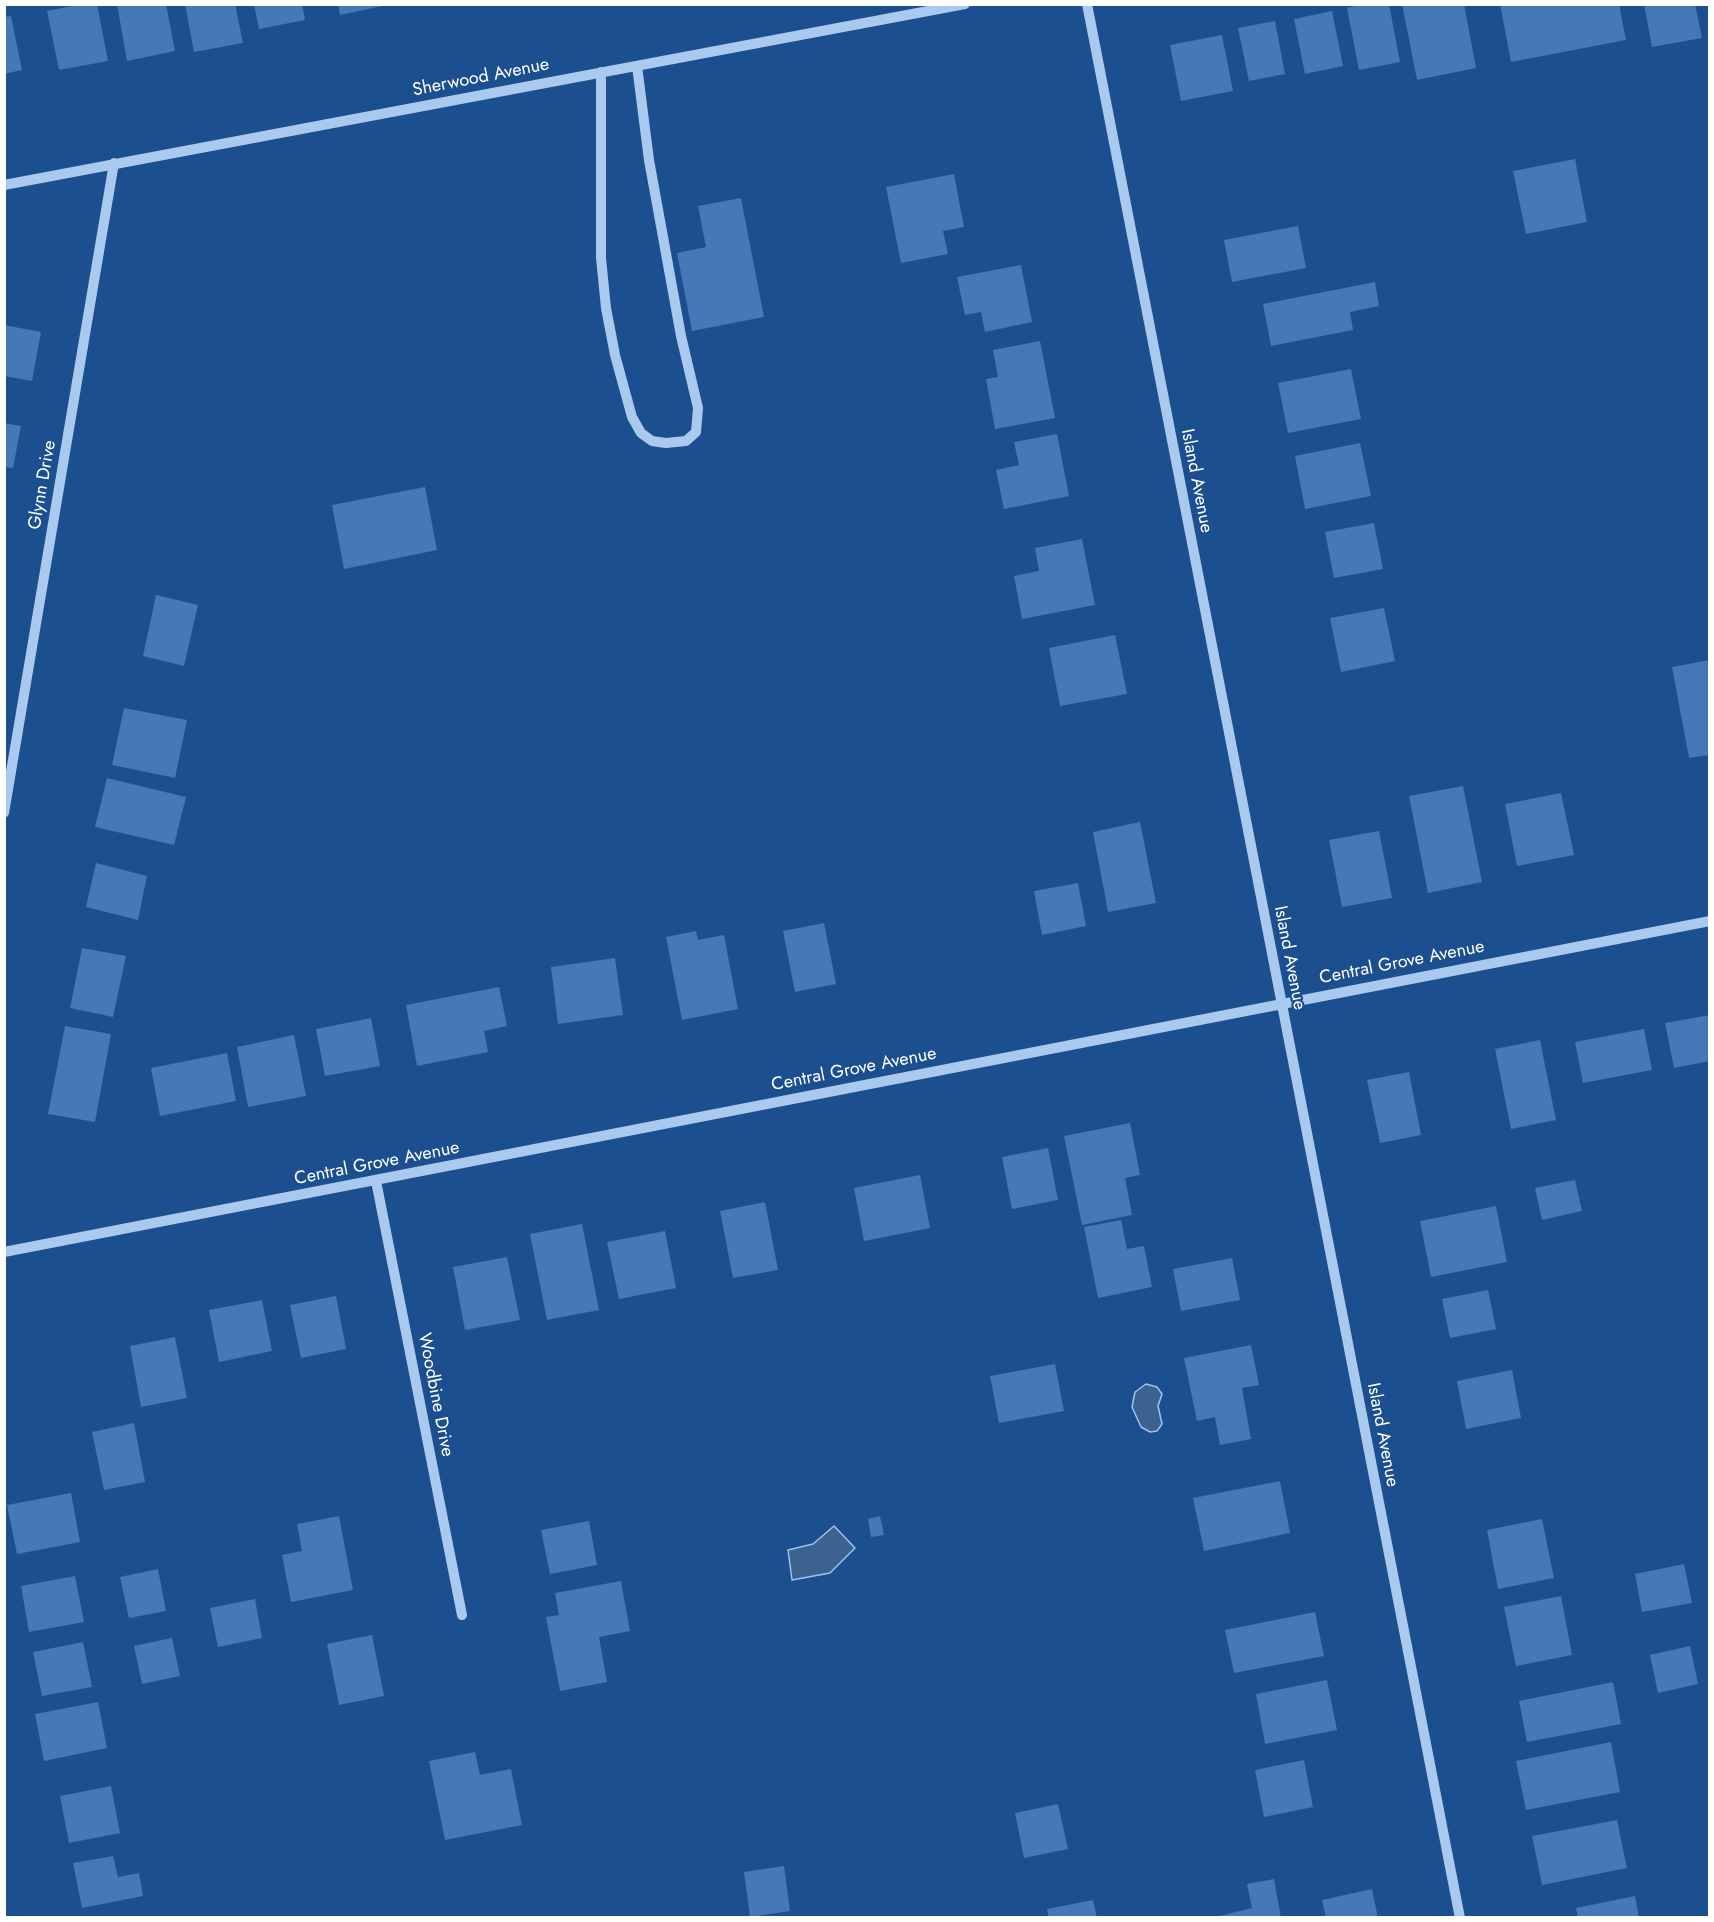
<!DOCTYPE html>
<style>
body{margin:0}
#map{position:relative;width:1714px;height:1922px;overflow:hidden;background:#1b4f8f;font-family:Jost,sans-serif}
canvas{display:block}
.frame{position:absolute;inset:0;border:6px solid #fff;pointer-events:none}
</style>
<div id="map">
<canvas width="1714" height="1922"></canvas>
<div class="frame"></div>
</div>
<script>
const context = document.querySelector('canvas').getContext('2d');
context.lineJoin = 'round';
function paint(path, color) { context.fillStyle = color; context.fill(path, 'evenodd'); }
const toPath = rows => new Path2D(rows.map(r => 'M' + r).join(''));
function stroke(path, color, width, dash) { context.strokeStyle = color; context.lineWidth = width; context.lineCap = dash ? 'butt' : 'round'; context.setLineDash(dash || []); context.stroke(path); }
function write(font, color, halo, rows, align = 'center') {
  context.font = font + ' Jost,sans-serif'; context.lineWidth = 4.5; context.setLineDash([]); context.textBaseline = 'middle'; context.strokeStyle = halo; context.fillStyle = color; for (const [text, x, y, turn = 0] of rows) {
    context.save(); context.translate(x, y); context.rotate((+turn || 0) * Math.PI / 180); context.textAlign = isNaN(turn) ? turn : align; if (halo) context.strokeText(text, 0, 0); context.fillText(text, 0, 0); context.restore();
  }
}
const water = toPath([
 [1146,1384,1157,1387,1162,1394,1158,1406,1162,1424,1157,1431,1150,1432,1141,1427,1132,1407,1135,1392,1146,1384],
 [834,1526,855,1548,830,1573,792,1580,788,1550,813,1544,834,1526]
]);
const building = toPath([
 [82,4,97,4,108,61,59,70,47,11],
 [117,4,166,4,175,51,127,61],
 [185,4,235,4,243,43,194,52],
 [254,4,302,4,305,20,259,29],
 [338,4,381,4,382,6,340,15],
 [1364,4,1389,4,1400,62,1359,70,1347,8],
 [1402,4,1464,4,1476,68,1417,80],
 [1500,4,1619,4,1626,40,1511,62],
 [1644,4,1695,4,1702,38,1652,47],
 [1332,11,1343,66,1305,74,1294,19],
 [11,16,22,70,4,74,4,17],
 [1275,21,1285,74,1249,81,1238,28],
 [1222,35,1233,91,1181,101,1170,45],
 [1575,159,1587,222,1526,234,1513,171],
 [954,174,964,227,943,231,948,254,901,263,886,187],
 [741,198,764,317,692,331,677,253,706,247,698,206],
 [1298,226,1306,268,1232,282,1224,240],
 [1021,265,1032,322,985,332,981,312,965,315,957,277],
 [1375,282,1379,306,1350,312,1353,330,1271,346,1263,304],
 [4,325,41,332,32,381,4,376],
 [1040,341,1055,418,995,429,986,379,998,377,993,350],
 [1351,369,1361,419,1288,433,1278,383],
 [4,423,21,426,13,468,4,467],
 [1057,434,1069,496,1004,509,996,470,1019,465,1014,442],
 [1360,443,1371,496,1305,509,1295,456],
 [425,487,437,550,344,569,332,505],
 [1374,523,1383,569,1334,578,1325,532],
 [1082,539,1095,605,1022,619,1014,576,1039,571,1035,548],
 [156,595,198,605,184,666,143,656],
 [1384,608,1395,661,1341,672,1330,618],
 [1115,635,1127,694,1060,706,1049,648],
 [1710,660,1710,755,1689,758,1672,667],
 [124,708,187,720,175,778,112,765],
 [107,778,186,797,174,845,95,827],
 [1463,786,1482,882,1428,893,1409,796],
 [1561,793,1574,855,1517,866,1505,804],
 [1140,822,1156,903,1108,912,1093,832],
 [1379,831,1392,898,1342,907,1329,840],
 [96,863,147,876,138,920,86,907],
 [1078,883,1086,926,1042,935,1034,891],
 [824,923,836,984,795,992,783,931],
 [696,931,698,940,724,935,738,1009,682,1020,666,937],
 [82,948,126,956,113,1017,70,1008],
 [615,958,623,1015,558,1024,551,967],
 [499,987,507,1026,484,1031,488,1052,417,1066,406,1005],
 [1710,1015,1710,1061,1674,1068,1665,1023],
 [371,1018,380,1066,325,1076,316,1029],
 [65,1026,111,1034,95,1122,48,1114],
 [1644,1029,1652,1070,1583,1083,1575,1042],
 [294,1035,306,1096,248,1107,237,1047],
 [1540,1040,1556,1120,1511,1129,1495,1049],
 [227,1053,236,1101,160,1116,151,1068],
 [1409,1072,1421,1135,1380,1143,1367,1080],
 [1130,1123,1140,1175,1125,1178,1132,1215,1082,1225,1064,1136],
 [1048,1148,1058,1200,1012,1209,1002,1157],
 [920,1175,930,1228,864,1241,854,1188],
 [1575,1180,1582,1211,1542,1220,1535,1188],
 [765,1202,778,1270,733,1278,720,1211],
 [1496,1206,1507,1262,1431,1277,1420,1221],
 [1121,1220,1127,1249,1144,1246,1152,1287,1098,1298,1084,1227],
 [582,1224,599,1310,547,1320,530,1234],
 [665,1231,676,1288,619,1299,607,1242],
 [507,1257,520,1320,465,1330,453,1267],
 [1232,1258,1240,1300,1181,1311,1173,1269],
 [1488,1290,1496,1329,1450,1338,1442,1299],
 [336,1296,346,1349,301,1358,290,1305],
 [262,1300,272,1351,219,1362,209,1310],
 [175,1337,187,1398,141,1407,130,1346],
 [1251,1345,1259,1385,1242,1388,1251,1439,1220,1445,1215,1417,1197,1421,1184,1358],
 [1055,1364,1064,1411,999,1423,990,1376],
 [1512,1370,1521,1418,1466,1429,1457,1381],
 [134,1423,145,1482,104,1490,92,1432],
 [1280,1481,1290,1533,1204,1551,1193,1498],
 [71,1493,80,1542,17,1554,7,1505],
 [339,1516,353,1590,291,1602,282,1555,302,1551,297,1524],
 [880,1516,884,1535,871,1537,868,1519],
 [1542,1519,1554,1578,1498,1589,1487,1530],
 [589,1521,597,1565,550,1574,541,1530],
 [1684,1564,1692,1603,1642,1612,1635,1574],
 [158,1569,166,1611,129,1618,120,1577],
 [75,1576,84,1622,29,1632,21,1586],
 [621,1581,630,1631,599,1637,607,1682,560,1691,546,1617,559,1615,555,1593],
 [1561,1596,1572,1655,1516,1666,1504,1607],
 [255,1599,262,1638,218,1647,210,1608],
 [1315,1612,1324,1656,1234,1673,1225,1630],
 [372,1635,384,1696,339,1705,327,1644],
 [172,1638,180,1676,142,1684,134,1646],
 [83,1642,92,1687,42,1696,33,1652],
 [1690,1646,1698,1684,1658,1693,1650,1655],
 [1327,1680,1337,1730,1265,1744,1256,1694],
 [1613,1682,1621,1724,1527,1742,1519,1701],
 [98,1702,107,1748,44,1761,35,1714],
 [1611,1742,1620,1792,1526,1810,1516,1761],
 [475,1752,480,1775,511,1769,522,1825,445,1840,429,1761],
 [1304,1760,1313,1807,1264,1817,1255,1770],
 [111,1786,120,1833,69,1843,60,1796],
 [1058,1804,1068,1849,1024,1858,1015,1813],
 [1617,1820,1627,1868,1542,1885,1532,1836],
 [113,1856,118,1877,139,1873,143,1896,82,1908,73,1863],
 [784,1866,790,1911,750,1917,744,1872],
 [1274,1879,1281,1918,1211,1918,1252,1908,1247,1884],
 [1372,1889,1378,1918,1326,1918,1322,1900],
 [1635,1896,1639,1918,1578,1918,1576,1908],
 [1093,1900,1097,1918,1049,1918,1047,1909]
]);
const minor = toPath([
 [1087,4,1460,1918],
 [601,72,601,258,606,308,615,355,632,417,641,433,652,441,666,443,686,441,696,432,698,408,681,336,649,160,637,66],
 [4,185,965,4],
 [4,813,114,163],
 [376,1181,462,1615],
 [4,1252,1710,921]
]);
const streetNames = [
 ["Sherwood Avenue",481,78,-11],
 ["Island Avenue",1196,481,79],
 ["Glynn Drive",43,485,-80],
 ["Island Avenue",1289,958,79],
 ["Central Grove Avenue",1402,963,-11],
 ["Central Grove Avenue",854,1070,-11],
 ["Central Grove Avenue",377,1164,-11],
 ["Woodbine Drive",435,1395,79],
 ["Island Avenue",1382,1435,79]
];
paint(water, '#3c6290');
stroke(water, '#9cc4f0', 1.5);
paint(building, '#4478b7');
stroke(minor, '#a9c9ee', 10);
write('18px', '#fff', '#1b4f8f', streetNames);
</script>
